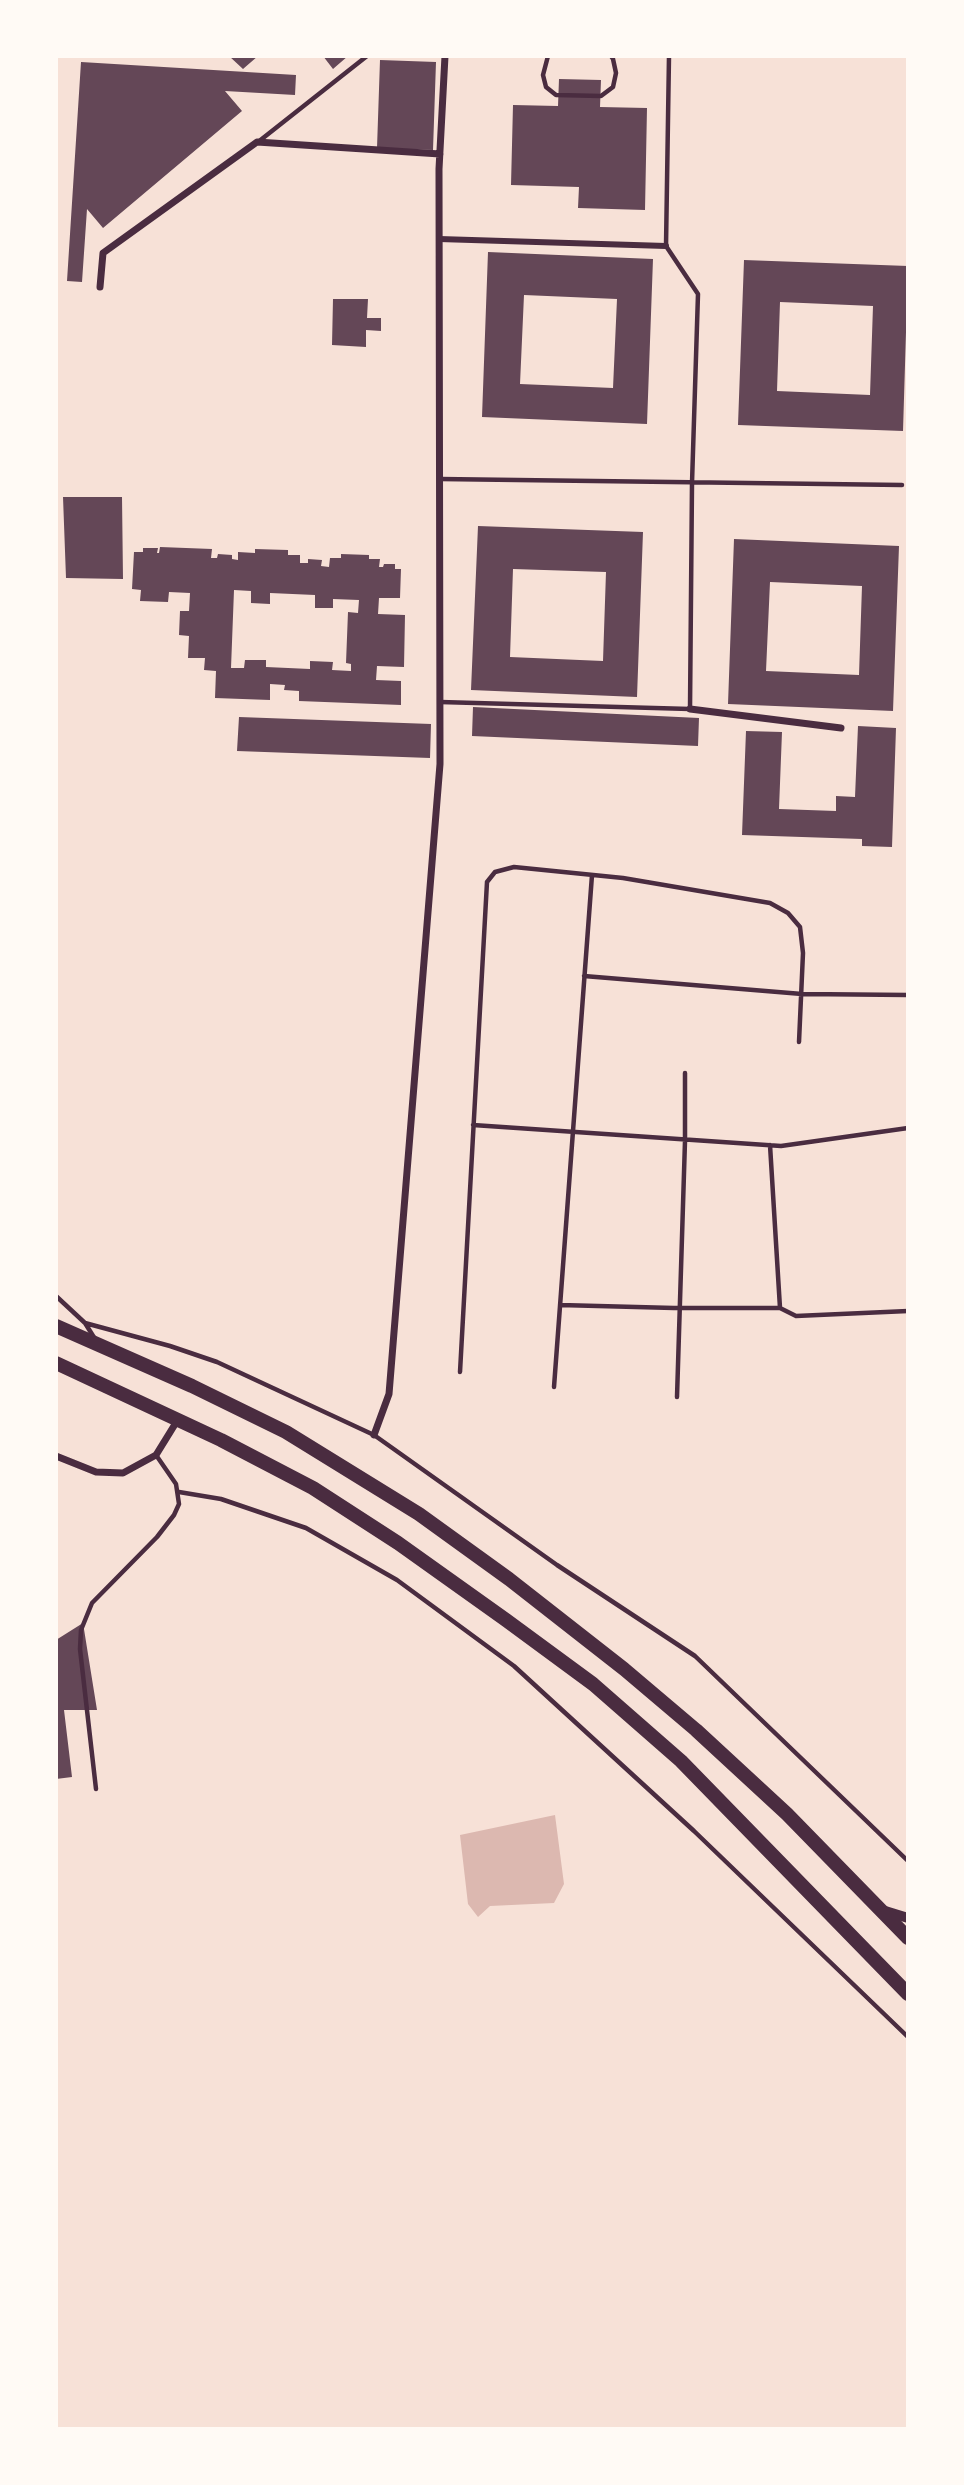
<!DOCTYPE html>
<style>
body{margin:0}
#map{position:relative;width:964px;height:2485px;overflow:hidden;background:#f7e1d7;font-family:Mulish,sans-serif}
canvas{display:block}
.frame{position:absolute;inset:0;border:58px solid #fffaf5;pointer-events:none}
</style>
<div id="map">
<canvas width="964" height="2485"></canvas>
<div class="frame"></div>
</div>
<script>
const context = document.querySelector('canvas').getContext('2d');
context.lineJoin = 'round';
function paint(path, color) { context.fillStyle = color; context.fill(path, 'evenodd'); }
const toPath = rows => new Path2D(rows.map(r => 'M' + r).join(''));
function stroke(path, color, width, dash) { context.strokeStyle = color; context.lineWidth = width; context.lineCap = dash ? 'butt' : 'round'; context.setLineDash(dash || []); context.stroke(path); }
const water = toPath([
 [555,1815,564,1884,554,1903,490,1906,478,1917,468,1904,460,1835]
]);
const building = toPath([
 [229,56,258,56,243,69],
 [323,56,348,56,333,69],
 [380,60,436,62,433,150,377,148],
 [81,62,296,75,295,95,225,91,242,111,103,228,87,209,82,282,67,281],
 [559,79,601,80,600,107,647,108,645,210,578,208,579,187,511,185,513,105,558,106],
 [488,252,653,259,647,424,482,417],
 [524,295,617,299,613,388,520,384],
 [744,260,908,266,903,431,738,425],
 [780,302,873,306,870,395,777,391],
 [333,299,368,299,367,318,381,318,381,331,366,330,366,347,332,345],
 [63,497,122,497,123,579,66,578],
 [478,526,643,532,637,697,471,690],
 [513,569,606,572,603,661,510,657],
 [734,539,899,546,893,711,728,704],
 [770,582,862,586,859,675,766,671],
 [160,547,212,549,211,558,217,558,218,554,232,555,232,559,238,560,238,552,255,553,255,549,288,550,288,555,300,555,300,563,308,563,308,559,322,560,321,566,329,567,330,558,341,558,341,554,369,555,369,559,380,559,379,567,383,567,384,564,395,564,395,569,401,569,400,598,379,598,378,614,405,615,404,667,377,666,376,680,401,681,401,705,299,701,299,691,284,690,285,685,270,684,270,700,215,698,216,671,204,670,205,658,188,658,189,636,179,635,180,611,189,611,190,593,169,592,168,602,140,601,141,590,132,589,134,552,143,552,143,548,158,548,157,553,159,553],
 [234,590,251,591,251,603,270,604,270,593,315,595,315,608,333,608,333,599,359,600,358,613,348,612,346,663,351,664,351,671,332,670,333,662,310,661,310,669,266,667,266,660,245,660,244,668,231,668],
 [473,707,699,718,698,746,472,736],
 [239,717,431,724,430,758,237,751],
 [858,726,896,728,892,847,862,846,862,839,742,835,746,731,782,732,779,809,836,811,836,796,855,797],
 [83,1623,97,1710,64,1710,72,1777,56,1779,56,1640]
]);
const service = toPath([
 [548,56,543,75,546,87,556,95,601,96,613,87,616,73,613,59,611,56],
 [258,142,367,56],
 [440,479,902,485],
 [440,702,690,709,692,483,698,294,666,246,669,56],
 [584,976,802,994,908,995],
 [473,1125,781,1146,908,1128],
 [770,1145,780,1308,796,1316,908,1311],
 [56,1296,85,1323,95,1339],
 [560,1305,674,1308,780,1308],
 [85,1323,170,1346,217,1362,374,1435,557,1565,695,1656,908,1861],
 [460,1372,487,882,495,872,514,867,623,878,770,903,788,913,800,927,803,953,799,1042],
 [554,1387,592,875],
 [677,1397,685,1141,685,1073],
 [179,1492,221,1499,306,1528,397,1580,514,1666,694,1831,908,2037],
 [96,1789,80,1649,81,1630,92,1603,157,1537,174,1515,179,1504,176,1484,156,1455]
]);
const pedestrian = toPath([
 [439,239,666,246]
]);
const minor = toPath([
 [100,287,103,253,257,142,440,154],
 [690,709,841,728],
 [374,1435,389,1394,440,764,439,169,445,56],
 [56,1456,96,1472,123,1473,156,1455,177,1421]
]);
const tertiary = toPath([
 [882,1910,908,1918]
]);
const trunk = toPath([
 [56,1326,192,1386,286,1432,419,1514,509,1579,624,1669,696,1730,787,1814,908,1938],
 [56,1363,221,1440,313,1488,398,1543,506,1620,593,1684,681,1761,908,1994]
]);
paint(water, '#dcb8b0');
paint(building, '#644757');
stroke(service, '#4a2c40', 4.5);
stroke(pedestrian, '#4a2c40', 6);
stroke(minor, '#4a2c40', 7);
stroke(tertiary, '#4a2c40', 10);
stroke(trunk, '#4a2c40', 14);
</script>
